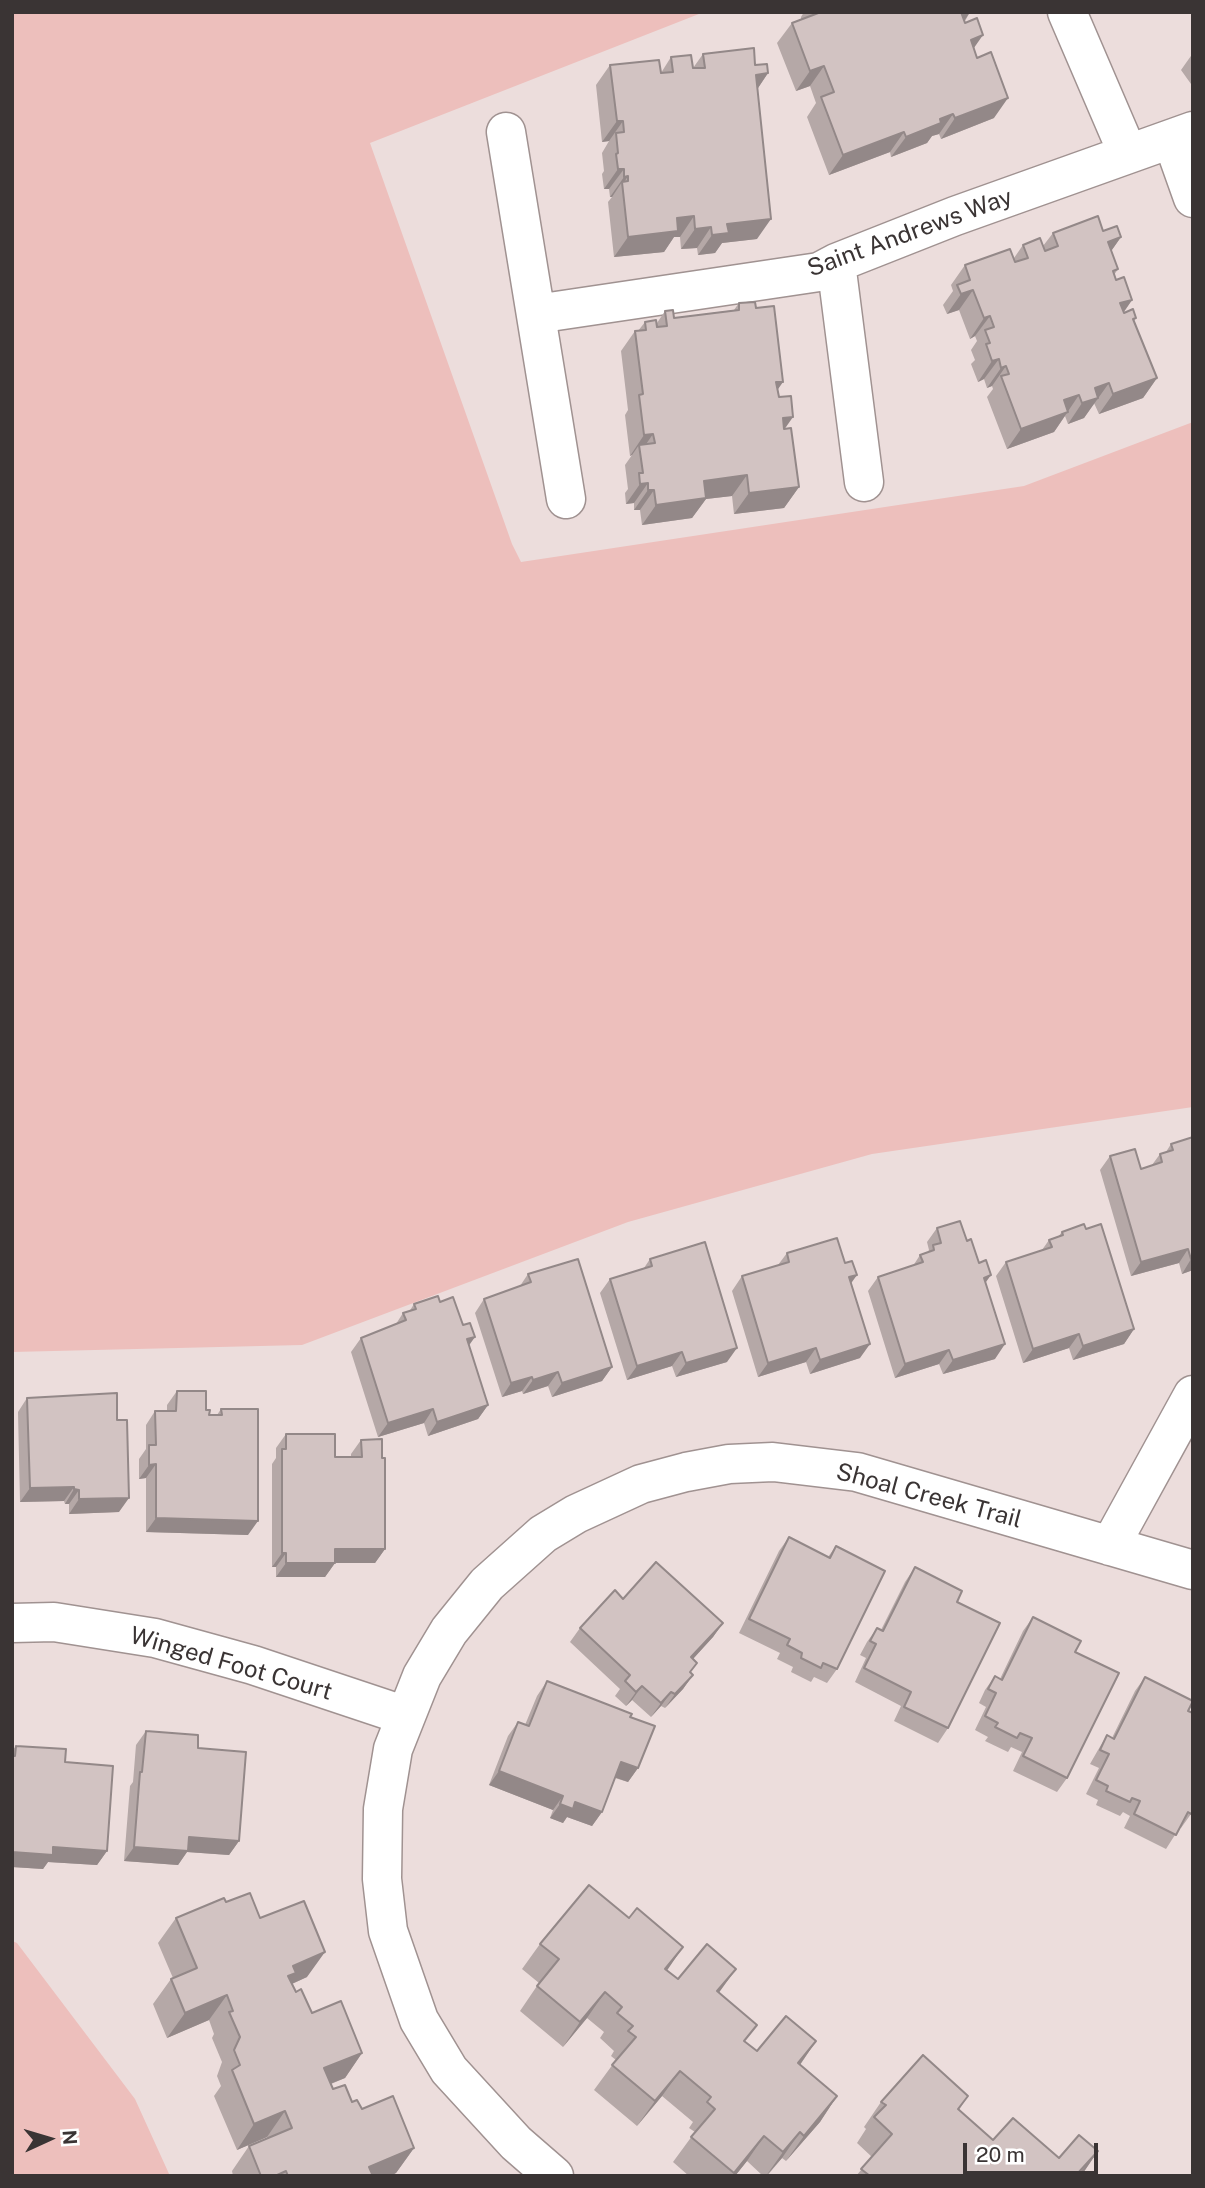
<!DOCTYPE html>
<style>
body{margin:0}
#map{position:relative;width:1205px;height:2188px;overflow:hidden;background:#ecdddc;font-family:"Public Sans",sans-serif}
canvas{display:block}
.frame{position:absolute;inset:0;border:14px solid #3a3434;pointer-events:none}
.north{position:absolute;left:14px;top:2104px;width:70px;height:70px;-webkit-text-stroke:5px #fff;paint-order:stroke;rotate:86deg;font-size:19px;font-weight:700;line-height:28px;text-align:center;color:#3a3434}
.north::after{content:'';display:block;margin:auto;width:24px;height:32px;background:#3a3434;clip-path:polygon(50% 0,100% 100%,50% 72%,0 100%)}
.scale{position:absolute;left:963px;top:2143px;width:135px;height:32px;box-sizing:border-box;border:4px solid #3a3434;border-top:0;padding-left:9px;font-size:21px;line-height:24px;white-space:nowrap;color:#3a3434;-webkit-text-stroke:5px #fff;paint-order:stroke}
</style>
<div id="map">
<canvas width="1205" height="2188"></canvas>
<div class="frame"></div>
<div class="north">N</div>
<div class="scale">20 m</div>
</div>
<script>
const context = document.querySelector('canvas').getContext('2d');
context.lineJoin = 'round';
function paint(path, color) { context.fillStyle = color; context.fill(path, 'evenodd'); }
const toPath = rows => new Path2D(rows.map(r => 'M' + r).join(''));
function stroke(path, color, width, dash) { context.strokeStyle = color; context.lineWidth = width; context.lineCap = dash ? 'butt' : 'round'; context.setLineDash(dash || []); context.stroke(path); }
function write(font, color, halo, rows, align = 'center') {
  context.font = font + ' "Public Sans",sans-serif'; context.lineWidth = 5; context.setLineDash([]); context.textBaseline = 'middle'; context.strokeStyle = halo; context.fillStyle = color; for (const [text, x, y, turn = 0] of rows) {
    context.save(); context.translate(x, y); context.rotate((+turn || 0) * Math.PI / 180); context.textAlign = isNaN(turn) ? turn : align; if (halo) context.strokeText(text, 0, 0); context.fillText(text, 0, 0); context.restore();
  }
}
const green = toPath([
 [12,12,704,12,370,143,512,544,521,562,1024,486,1193,422,1193,1107,872,1154,628,1222,302,1345,12,1352],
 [12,1941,17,1943,135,2099,170,2176,12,2176]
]);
const minor = toPath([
 [1067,12,1128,154],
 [506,132,566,499],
 [1172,139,1193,198],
 [836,263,864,482],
 [536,314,819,272,836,263,955,216,1193,131],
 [1110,1546,1193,1395],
 [12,1623,54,1622,155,1638,253,1665,406,1716],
 [554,2176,516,2143,449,2070,419,2020,388,1931,382,1879,383,1809,393,1749,422,1676,449,1631,487,1584,543,1534,576,1514,641,1484,686,1472,729,1464,773,1462,857,1472,1193,1570]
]);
const wall = toPath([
 [804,12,970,12,965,21,974,48,994,118,941,139,939,134,932,136,927,143,891,157,890,152,829,175,807,117,816,103,810,86,796,91,777,43,792,23,801,19,801,17],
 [1193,53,1193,83,1191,84,1181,70],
 [703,54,755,65,768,73,758,88,757,239,722,243,715,253,698,255,697,248,681,249,680,237,674,237,664,252,614,257,608,202,612,197,610,197,609,189,604,189,602,174,604,171,602,153,609,141,602,142,596,85,610,65,661,73,671,57,693,68],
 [1103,231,1121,237,1111,251,1118,269,1114,275,1116,280,1132,300,1124,312,1136,318,1134,321,1157,378,1143,398,1099,414,1094,403,1084,418,1068,424,1065,416,1054,432,1007,449,987,397,993,389,992,386,987,388,984,379,978,382,971,364,975,360,971,350,977,341,975,336,970,339,959,310,947,314,943,305,953,291,951,285,965,265,1014,258,1023,245,1043,246,1053,233],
 [739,303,777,389,785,429,799,487,784,508,734,514,732,496,706,499,692,518,642,525,640,510,634,510,634,503,626,504,625,493,628,489,625,465,632,455,630,456,625,415,628,410,621,351,635,331,638,331,645,322,657,323,665,311,674,318,734,310],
 [1193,1137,1193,1270,1182,1274,1179,1263,1131,1276,1100,1170,1110,1156,1141,1169,1152,1165,1160,1154,1166,1152,1171,1144],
 [937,1228,967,1241,986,1283,995,1359,943,1374,939,1364,895,1378,868,1291,878,1277,913,1266,920,1255,928,1252,929,1250,927,1242],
 [1062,1232,1134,1329,1124,1344,1073,1360,1069,1348,1023,1363,996,1276,1006,1262,1042,1250,1049,1240,1058,1237],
 [787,1253,845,1263,851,1284,860,1358,810,1374,806,1362,758,1377,732,1291,742,1276,778,1265],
 [650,1259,727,1362,676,1377,672,1366,627,1380,600,1293,610,1279,644,1268],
 [528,1274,612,1367,602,1381,552,1397,548,1386,523,1394,522,1391,502,1397,475,1313,484,1299,520,1286],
 [440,1302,469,1345,488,1405,478,1419,428,1436,424,1423,378,1437,351,1352,361,1338,396,1324,403,1313,409,1312,414,1304],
 [177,1391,206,1410,209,1415,217,1415,221,1409,248,1535,146,1532,146,1478,139,1479,139,1459,146,1449,146,1425,155,1411,167,1411,167,1405],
 [27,1398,119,1512,69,1514,69,1504,65,1504,64,1501,20,1502,18,1412],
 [286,1434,335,1457,351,1457,351,1454,361,1440,382,1458,385,1549,375,1563,335,1563,325,1577,276,1577,276,1567,272,1567,272,1464,276,1458,276,1448],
 [789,1537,828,1557,836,1546,837,1669,827,1683,814,1677,811,1682,791,1672,793,1667,777,1659,780,1653,739,1633,779,1551],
 [915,1567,957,1602,948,1728,938,1743,894,1721,901,1706,855,1682,866,1658,860,1655,867,1642,877,1628,881,1630,905,1582],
 [623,1599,723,1623,713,1637,693,1659,690,1673,693,1675,683,1689,665,1708,661,1706,651,1717,632,1700,626,1706,615,1696,620,1689,570,1642,580,1628],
 [1033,1617,1075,1652,1067,1778,1057,1792,1013,1771,1022,1752,1011,1747,1008,1752,985,1741,988,1737,975,1730,986,1707,979,1703,985,1690,995,1676,1000,1679,1023,1631],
 [1145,1677,1188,1711,1191,1814,1181,1828,1180,1827,1166,1849,1124,1828,1130,1816,1123,1812,1120,1816,1096,1805,1098,1800,1086,1794,1099,1768,1090,1764,1098,1750,1107,1735,1112,1738,1135,1691],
 [547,1681,630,1717,638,1768,628,1782,615,1778,602,1812,592,1826,567,1817,563,1823,550,1818,553,1810,489,1785,508,1736,518,1722,525,1725,537,1696],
 [146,1731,198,1748,239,1841,229,1855,187,1852,178,1865,124,1861,130,1786,133,1782,136,1745],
 [16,1746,65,1762,107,1851,97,1865,48,1862,43,1869,12,1867,12,1751],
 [226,1902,260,1918,307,1977,292,1984,296,1992,312,2013,362,2053,345,2078,331,2084,333,2089,352,2102,414,2148,396,2173,390,2176,233,2176,232,2171,249,2146,268,2138,267,2137,237,2150,214,2096,221,2086,217,2076,222,2062,212,2038,214,2034,209,2020,167,2038,153,2004,171,1979,173,1978,158,1943,176,1918],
 [540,1944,667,1970,678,1979,719,1993,745,2042,757,2051,816,2041,800,2065,837,2096,820,2122,786,2161,782,2158,767,2176,763,2176,747,2161,735,2176,689,2176,673,2162,695,2132,689,2128,693,2122,662,2096,637,2126,594,2090,616,2060,611,2056,614,2051,600,2038,604,2032,587,2018,563,2047,520,2011,539,1983,522,1969],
 [968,2096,959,2110,993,2140,1059,2158,1098,2151,1081,2176,856,2176,872,2157,857,2143,866,2129,864,2127,881,2102]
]);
const shadedWall = toPath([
 [960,12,970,12,961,26],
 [983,35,969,55,971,40],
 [824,66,810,86,796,91,810,71],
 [768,73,754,94,756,75],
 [1008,98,994,118,941,139,955,118],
 [953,114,939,134,932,136,927,143,891,157,906,137,940,119],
 [617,121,623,121,609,141,602,142],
 [904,132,890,152,829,175,843,155],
 [618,169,624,169,609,189,604,189],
 [628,176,623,184,622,182,612,197,610,197,624,177],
 [694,216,680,237,674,237,664,252,614,257,628,237,677,218],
 [771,219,757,239,722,243,715,253,698,255,712,235,727,224],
 [711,227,697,248,681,249,695,229],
 [1121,237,1107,257,1108,242],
 [973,290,959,310,947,314,961,294],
 [1132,300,1118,320,1120,303],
 [990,316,975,336,970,339,984,318],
 [999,359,984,379,978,382,992,361],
 [1006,366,992,386,987,388,1001,368],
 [1157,378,1143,398,1099,414,1113,394],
 [776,382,783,382,769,402],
 [1109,383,1084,418,1068,424,1082,403,1095,388],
 [1079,395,1054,432,1007,449,1021,429,1064,400],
 [793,417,779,437,783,418],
 [653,434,640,453,639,445,632,455,630,456,644,435],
 [747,475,732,496,706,499,692,518,642,525,656,505,704,481],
 [648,483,634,503,626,504,640,484],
 [799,487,784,508,734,514,749,493],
 [648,490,654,490,640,510,634,510],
 [1188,1249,1179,1263,1131,1276,1141,1262],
 [1191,1259,1193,1259,1193,1270,1182,1274],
 [857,1275,847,1289,849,1277],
 [991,1275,981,1289,984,1278],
 [1134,1329,1124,1344,1073,1360,1083,1346],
 [1079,1334,1069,1348,1023,1363,1033,1349],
 [475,1337,465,1351,467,1339],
 [870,1344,860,1358,810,1374,820,1360],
 [1005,1344,995,1359,943,1374,953,1360],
 [737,1348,727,1362,676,1377,686,1363],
 [816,1348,806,1362,758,1377,768,1363],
 [949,1350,939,1364,895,1378,905,1364],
 [682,1352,672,1366,627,1380,637,1366],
 [612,1367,602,1381,552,1397,562,1383],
 [558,1372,548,1386,523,1394,533,1380],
 [532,1377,522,1391,502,1397,511,1383],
 [488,1405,478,1419,428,1436,437,1422],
 [433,1409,424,1423,378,1437,388,1423],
 [156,1464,146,1478,139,1479,149,1465],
 [74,1487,64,1501,20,1502,30,1488],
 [74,1489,79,1490,69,1504,65,1504],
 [129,1498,119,1512,69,1514,79,1499],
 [156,1518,258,1521,248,1535,146,1532],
 [335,1549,385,1549,375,1563,325,1563],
 [282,1553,286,1553,276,1567,272,1567],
 [286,1563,335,1563,325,1577,276,1577],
 [723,1623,713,1637,681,1672,691,1657],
 [693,1675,683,1689,665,1708,675,1694],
 [642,1686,632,1700,626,1706,636,1692],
 [671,1692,661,1706,651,1717,661,1703],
 [621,1762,638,1768,628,1782,611,1776],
 [499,1771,563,1796,553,1810,489,1785],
 [575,1802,602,1812,592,1826,567,1817,563,1823,550,1818,560,1804],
 [189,1837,239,1841,229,1855,187,1852,178,1865,124,1861,134,1847],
 [53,1847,107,1851,97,1865,48,1862,43,1869,12,1867,12,1852],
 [683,1947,666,1972,665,1969],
 [325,1952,307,1977,287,1986,278,1999,293,1966],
 [736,1969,718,1994,717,1991],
 [605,1992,587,2018,563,2047,580,2022],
 [227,1995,209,2020,167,2038,185,2013],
 [816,2041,799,2066,798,2063],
 [362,2053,345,2078,307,2093,324,2068],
 [680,2071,662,2096,637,2126,655,2101],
 [837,2096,820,2122,786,2161,804,2136],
 [285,2111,267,2137,237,2150,254,2124],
 [800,2132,782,2158,766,2176,783,2152],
 [764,2136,747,2161,735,2176,732,2176],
 [414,2148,396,2173,390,2176,362,2176,369,2167],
 [1098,2151,1081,2176,1077,2176]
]);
const building = toPath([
 [821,12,961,12,965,23,977,18,983,35,971,40,977,58,991,52,1008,98,955,118,953,114,940,119,941,123,906,137,904,132,843,155,821,97,834,92,824,66,810,71,792,23,821,12],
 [754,48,755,65,767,64,768,73,756,75,771,219,727,224,729,233,712,235,711,227,695,229,694,216,677,218,678,231,628,237,622,182,628,181,628,176,624,177,624,169,618,169,616,154,618,153,616,133,624,132,623,121,617,121,610,65,659,60,661,73,673,72,671,57,691,55,693,68,705,68,703,54,754,48],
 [1098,216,1103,231,1117,226,1121,237,1108,242,1118,269,1113,271,1116,280,1124,277,1132,300,1120,303,1124,313,1133,309,1136,318,1133,319,1157,378,1113,394,1109,383,1095,388,1098,398,1082,403,1079,395,1064,400,1068,412,1021,429,1001,376,1009,374,1006,366,1001,368,999,359,992,361,986,344,990,343,985,330,994,327,990,316,984,318,973,290,961,294,957,285,970,280,965,265,1010,249,1015,262,1028,258,1023,245,1040,238,1045,251,1058,246,1053,233,1098,216],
 [755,302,756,308,774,306,783,382,776,382,779,397,791,396,793,417,783,418,784,429,791,428,799,487,749,493,747,475,704,481,706,498,656,505,654,490,648,490,648,483,640,484,639,473,643,473,639,445,655,443,653,434,644,435,639,395,643,394,635,331,646,330,645,322,656,320,657,327,667,326,665,311,673,310,674,318,739,310,739,303,755,302],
 [1193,1137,1193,1259,1191,1259,1188,1249,1141,1262,1110,1156,1135,1149,1141,1169,1162,1162,1160,1154,1173,1150,1171,1144,1193,1137],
 [960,1221,967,1241,971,1239,979,1263,986,1260,991,1275,984,1278,1005,1344,953,1360,949,1350,905,1364,878,1277,923,1262,920,1255,934,1250,933,1245,941,1243,937,1228,960,1221],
 [1084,1224,1086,1229,1101,1224,1134,1329,1083,1346,1079,1334,1033,1349,1006,1262,1052,1247,1049,1240,1063,1235,1062,1232,1084,1224],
 [837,1238,845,1263,852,1261,857,1275,849,1277,870,1344,820,1360,816,1348,768,1363,742,1276,789,1262,787,1253,837,1238],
 [705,1242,737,1348,686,1363,682,1352,637,1366,610,1279,652,1266,650,1259,705,1242],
 [578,1259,612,1367,562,1383,558,1372,533,1380,532,1377,511,1383,484,1299,531,1282,528,1274,578,1259],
 [438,1296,440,1302,453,1297,463,1325,470,1323,475,1337,467,1339,488,1405,437,1422,433,1409,388,1423,361,1338,406,1320,403,1313,416,1309,414,1304,438,1296],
 [177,1391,206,1391,206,1410,210,1410,209,1415,222,1415,221,1409,258,1409,258,1521,156,1518,156,1464,149,1465,149,1445,156,1445,155,1411,176,1411,177,1391],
 [117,1393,117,1420,127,1420,129,1498,79,1499,79,1490,74,1489,74,1487,30,1488,27,1398,117,1393],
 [286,1434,335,1434,335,1457,362,1457,361,1440,382,1439,382,1458,385,1458,385,1549,335,1549,335,1563,286,1563,286,1553,282,1553,282,1449,286,1449,286,1434],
 [789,1537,830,1558,836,1546,885,1571,837,1669,823,1663,821,1668,801,1658,802,1653,787,1645,790,1639,749,1619,789,1537],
 [656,1562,723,1623,691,1657,697,1663,690,1672,693,1675,675,1694,671,1692,661,1703,642,1686,636,1692,625,1681,630,1675,580,1628,615,1590,623,1599,656,1562],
 [915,1567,962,1591,957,1602,1000,1623,948,1728,904,1707,911,1692,864,1668,876,1644,870,1641,877,1628,883,1631,915,1567],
 [1033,1617,1081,1641,1075,1652,1119,1673,1067,1778,1023,1756,1032,1738,1020,1733,1017,1738,995,1727,998,1723,985,1716,996,1693,988,1689,995,1676,1002,1680,1033,1617],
 [1145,1677,1193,1701,1188,1711,1193,1713,1193,1810,1191,1814,1188,1812,1176,1835,1134,1814,1140,1801,1132,1798,1130,1802,1106,1791,1108,1786,1096,1780,1109,1754,1100,1750,1107,1735,1114,1739,1145,1677],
 [547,1681,632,1714,630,1717,655,1726,638,1768,621,1762,602,1812,575,1802,573,1809,560,1804,563,1796,499,1771,518,1722,529,1726,547,1681],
 [146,1731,198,1735,198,1748,246,1752,239,1841,189,1837,188,1851,134,1847,140,1772,142,1772,146,1731],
 [16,1746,66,1749,65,1762,113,1766,107,1851,53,1847,53,1855,12,1852,12,1756,15,1756,16,1746],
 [589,1885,629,1918,637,1908,683,1947,665,1969,678,1979,707,1944,736,1969,717,1991,757,2025,744,2041,757,2051,786,2016,816,2041,798,2063,837,2096,804,2136,800,2132,783,2152,764,2136,734,2173,691,2137,715,2109,707,2102,711,2097,680,2071,655,2101,612,2065,636,2037,628,2031,633,2026,617,2013,622,2007,605,1992,580,2022,537,1986,559,1959,540,1944,589,1885],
 [250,1893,260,1918,304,1901,325,1952,293,1966,296,1973,288,1976,296,1992,301,1989,312,2013,341,2001,362,2053,324,2068,333,2089,345,2085,352,2102,357,2100,362,2109,393,2096,414,2148,369,2167,373,2176,288,2176,286,2171,275,2176,261,2176,249,2146,292,2128,285,2111,254,2124,232,2070,240,2065,234,2050,240,2037,229,2012,233,2011,227,1995,185,2013,171,1979,197,1968,176,1918,224,1898,226,1902,250,1893],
 [923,2055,968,2096,958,2109,993,2140,1013,2118,1059,2158,1079,2135,1098,2151,1078,2173,1081,2176,870,2176,861,2169,892,2134,874,2117,886,2105,881,2102,923,2055]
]);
const streetNames = [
 ["Saint Andrews Way",910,233,-20],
 ["Shoal Creek Trail",929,1496,15],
 ["Winged Foot Court",231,1664,16]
];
paint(green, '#edbfbc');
stroke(minor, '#a09291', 41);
stroke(minor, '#fff', 38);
paint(wall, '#b5a8a7');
paint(shadedWall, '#938888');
paint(building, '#d2c3c2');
stroke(building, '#938888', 2);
write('24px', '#3a3434', '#fff', streetNames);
</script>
